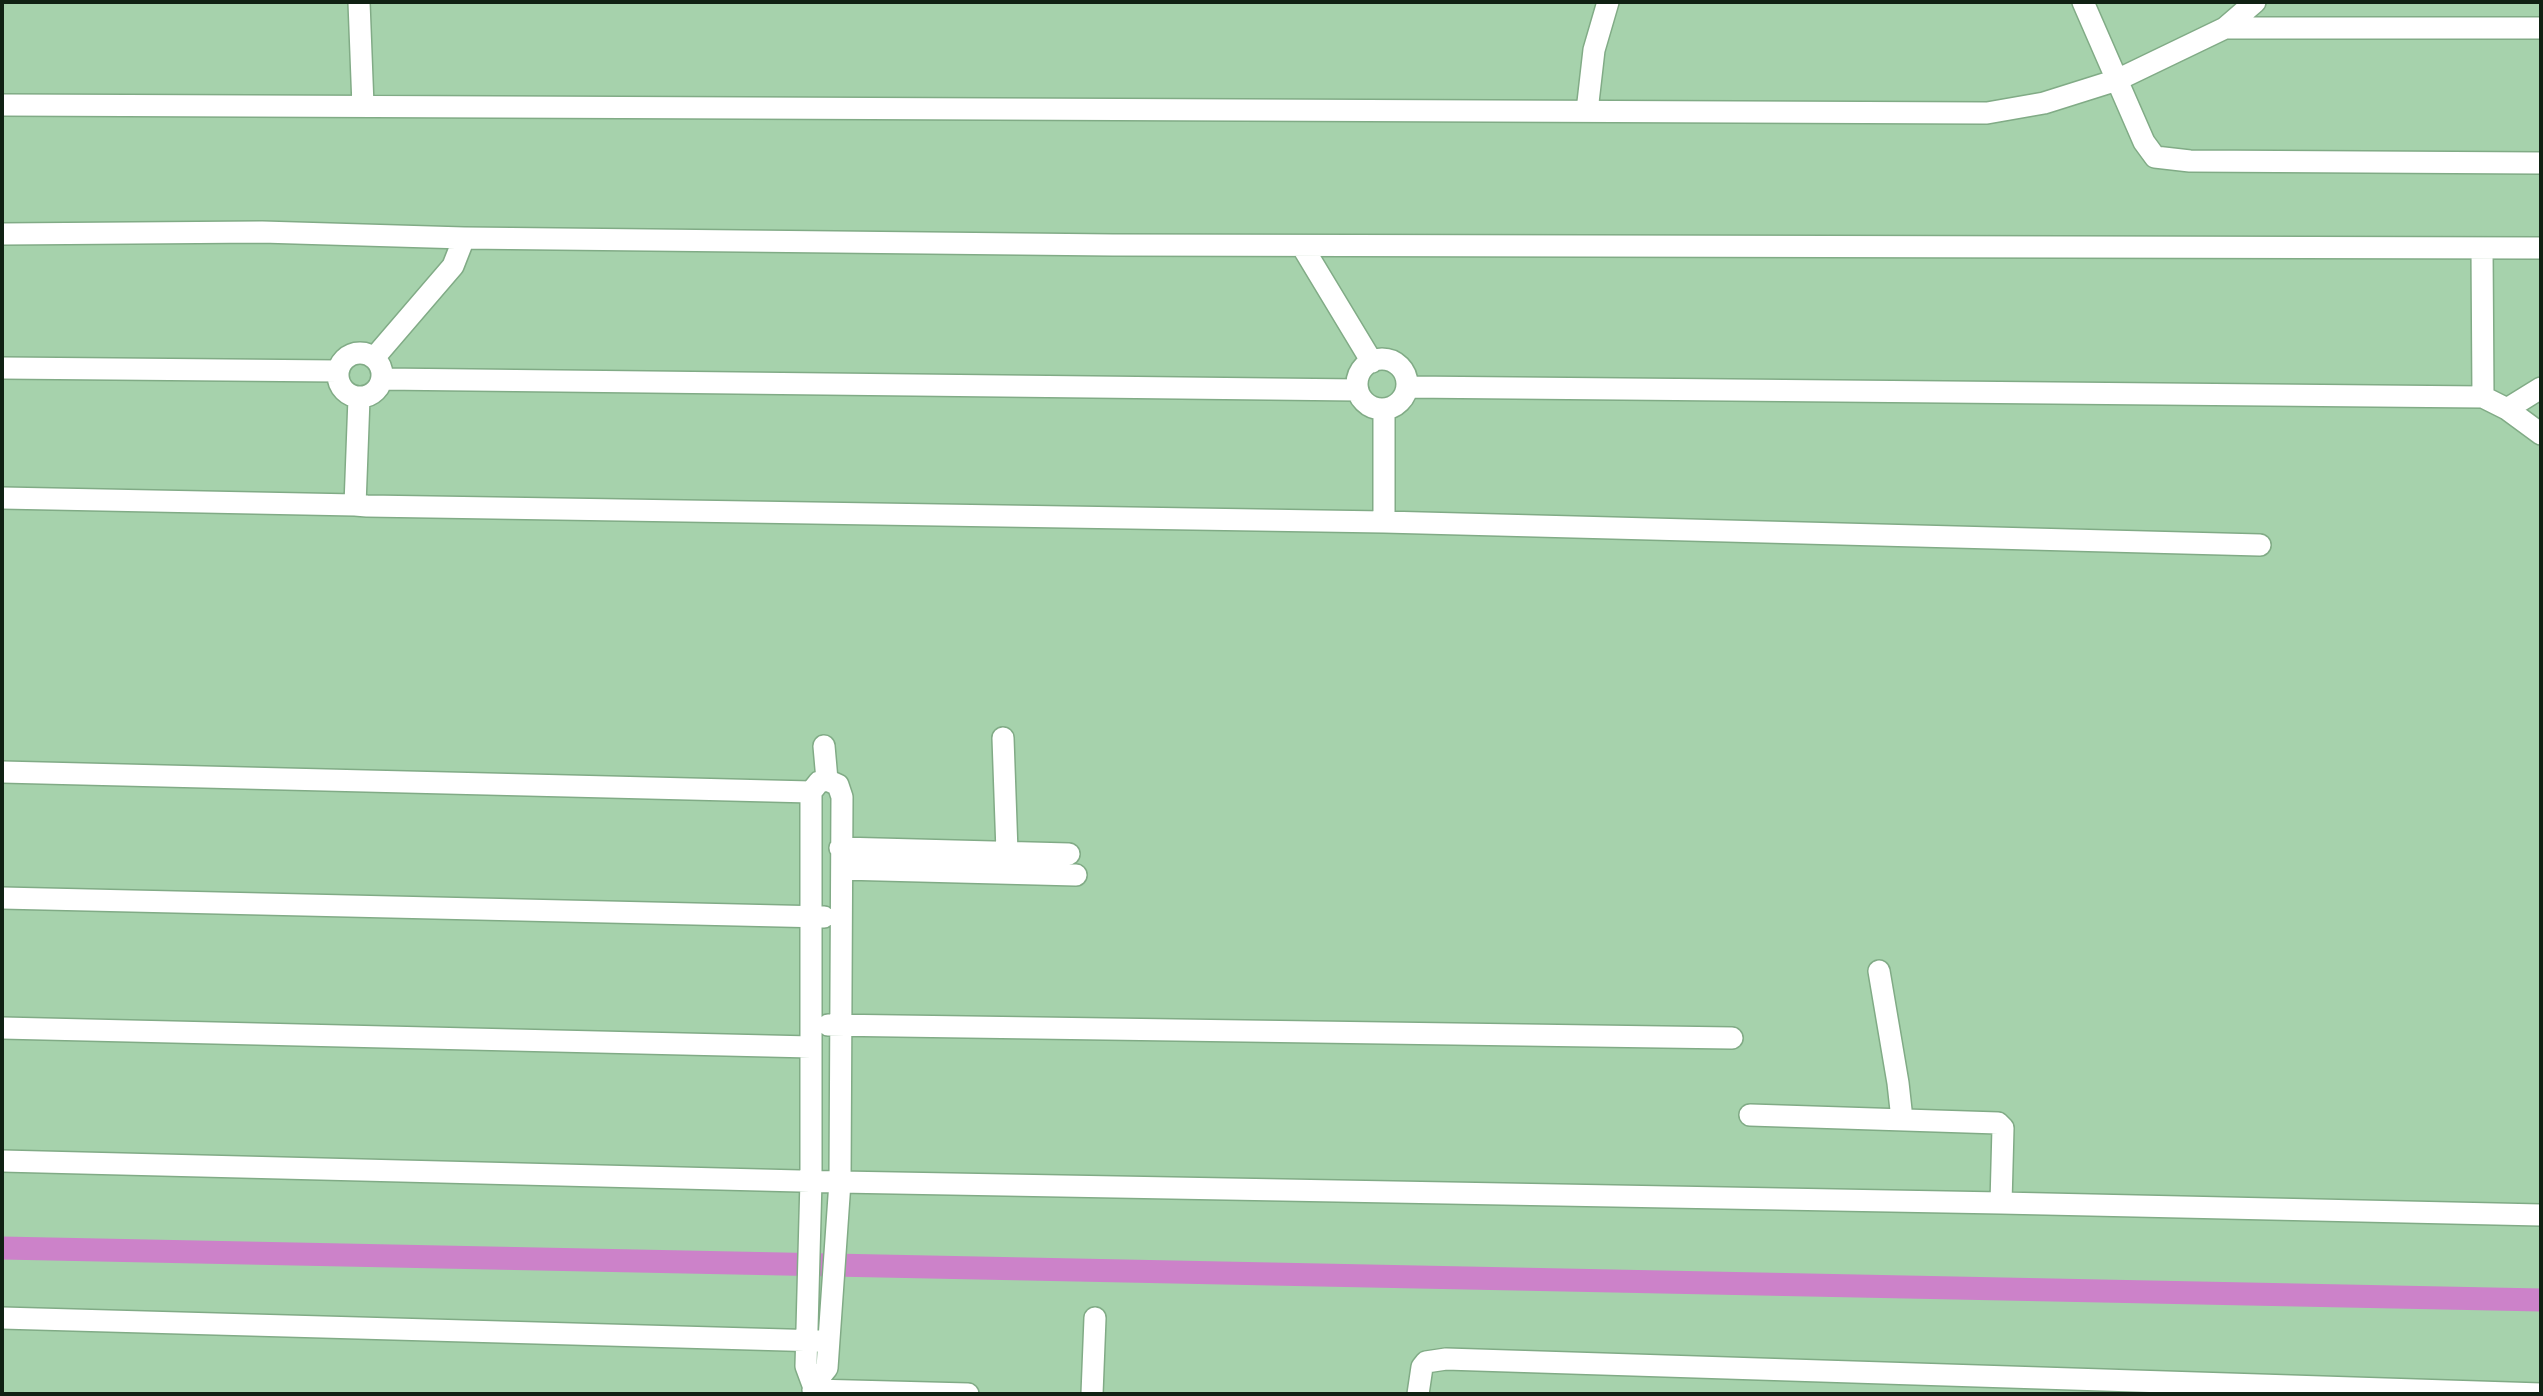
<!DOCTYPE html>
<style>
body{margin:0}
#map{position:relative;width:2543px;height:1396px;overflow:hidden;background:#a6d2ac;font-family:Mulish,sans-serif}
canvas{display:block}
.frame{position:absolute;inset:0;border:4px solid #102113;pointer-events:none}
</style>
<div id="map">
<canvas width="2543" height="1396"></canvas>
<div class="frame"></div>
</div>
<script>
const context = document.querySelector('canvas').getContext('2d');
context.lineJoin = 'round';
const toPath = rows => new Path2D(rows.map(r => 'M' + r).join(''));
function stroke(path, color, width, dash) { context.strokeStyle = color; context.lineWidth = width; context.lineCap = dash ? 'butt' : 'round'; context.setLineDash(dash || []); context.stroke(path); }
const canal = toPath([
 [2,1248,2541,1300]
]);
const street = toPath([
 [359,2,363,106],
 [2083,2,2144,142,2155,157,2190,161,2541,163],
 [2225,28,2541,28],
 [2,105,1987,113,2044,103,2117,80,2225,28,2255,2],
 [1587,111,1594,50,1608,2],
 [2,234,262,232,464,238,1113,245,2541,248],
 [1302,246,1372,362],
 [2482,248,2483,397],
 '338 375a22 22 0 1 1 44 0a22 22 0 1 1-44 0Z',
 [374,358,453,266,464,238],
 '1357 384a25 25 0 1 1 50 0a25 25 0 1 1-50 0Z',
 [2,368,338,371],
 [382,379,1358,390],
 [1407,387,2483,397,2507,409,2541,434],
 [359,398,355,505,367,506,1384,522,2260,545],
 [1384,409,1384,522],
 [2507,409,2541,388],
 [2,498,355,505],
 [1003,738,1007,852],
 [824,746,827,780],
 [2,772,811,792],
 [827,780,838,785,842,797,840,1182,827,1368,813,1385,806,1366,811,1180,811,792,819,782,827,780],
 [840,848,1069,854],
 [842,869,1076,875],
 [2,898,824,917],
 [1879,971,1898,1083,1902,1119],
 [828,1025,1732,1038],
 [2,1028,811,1047],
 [1750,1115,1998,1123,2003,1128,2001,1203],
 [2,1161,840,1182,2001,1203,2541,1215],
 [2,1318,822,1341],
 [813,1390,968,1394],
 [1092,1394,1095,1318],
 [1418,1394,1422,1367,1426,1362,1446,1359,2541,1394]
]);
stroke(canal, '#cc82c9', 23);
stroke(street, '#81ab86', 24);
stroke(street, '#fff', 21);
</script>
